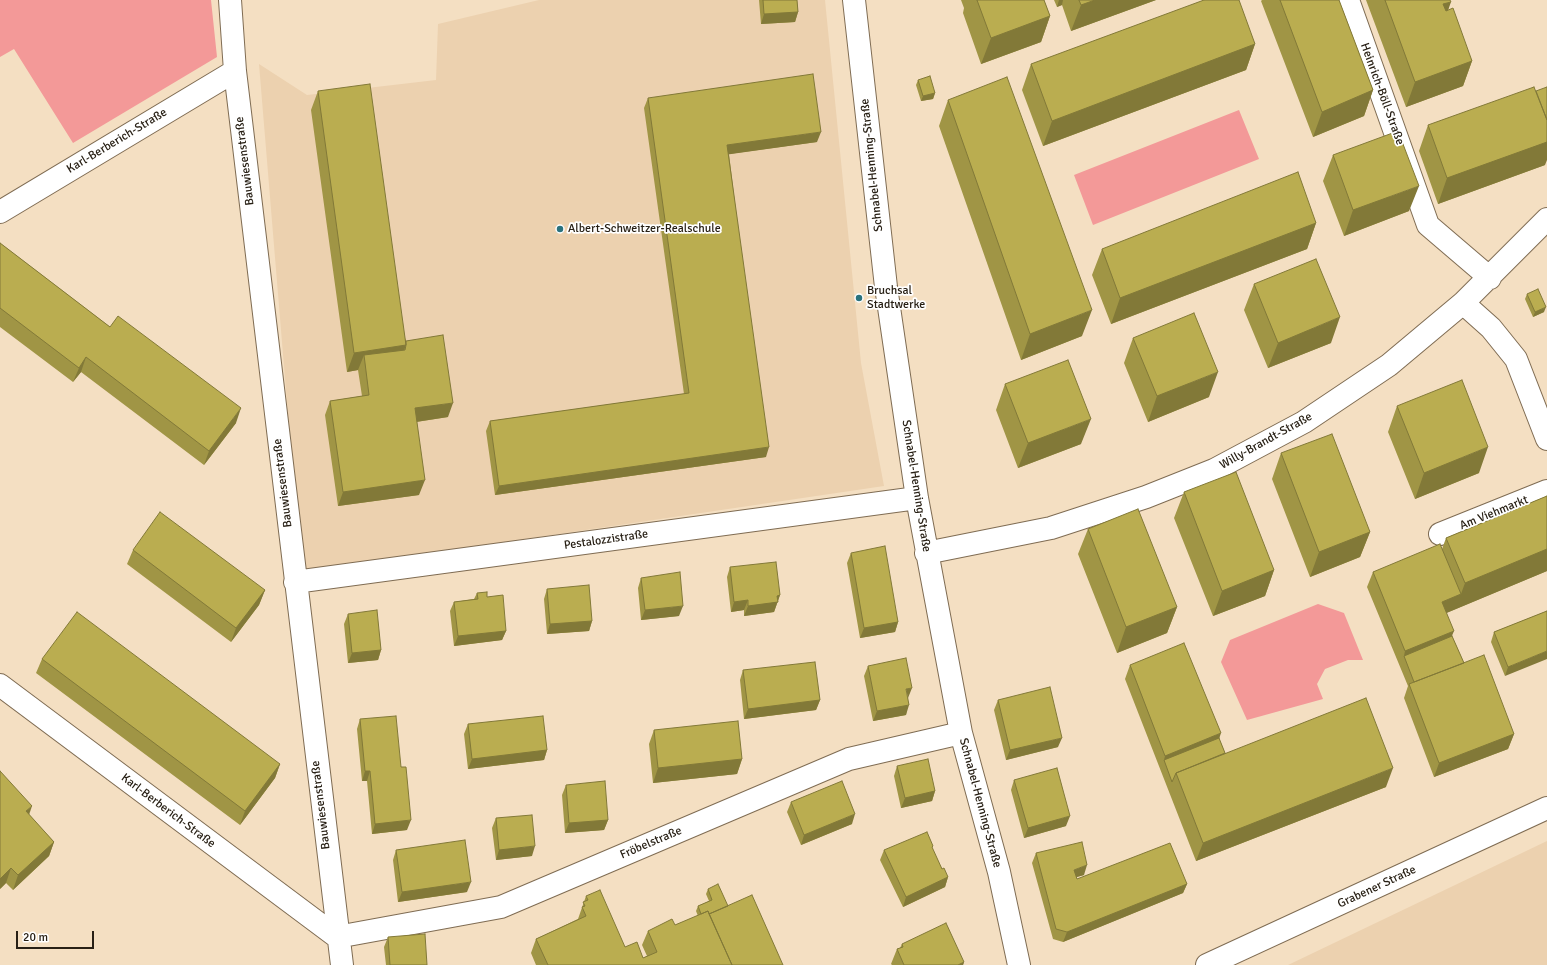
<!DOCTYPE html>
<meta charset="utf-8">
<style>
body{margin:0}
#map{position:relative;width:1547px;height:965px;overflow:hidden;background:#f4dfc2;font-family:Signika,sans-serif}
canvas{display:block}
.scale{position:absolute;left:16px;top:931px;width:78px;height:18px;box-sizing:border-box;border:2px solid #282015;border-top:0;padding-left:5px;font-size:12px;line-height:14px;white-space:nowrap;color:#282015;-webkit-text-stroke:3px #fff;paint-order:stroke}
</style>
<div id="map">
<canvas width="1547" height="965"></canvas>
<div class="scale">20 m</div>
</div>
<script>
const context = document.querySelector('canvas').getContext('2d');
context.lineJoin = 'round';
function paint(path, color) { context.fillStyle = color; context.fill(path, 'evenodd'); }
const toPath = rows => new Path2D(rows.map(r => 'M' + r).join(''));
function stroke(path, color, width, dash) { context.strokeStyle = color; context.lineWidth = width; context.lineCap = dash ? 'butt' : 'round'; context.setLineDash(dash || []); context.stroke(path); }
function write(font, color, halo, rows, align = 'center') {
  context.font = font + ' Signika,sans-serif'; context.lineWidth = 3.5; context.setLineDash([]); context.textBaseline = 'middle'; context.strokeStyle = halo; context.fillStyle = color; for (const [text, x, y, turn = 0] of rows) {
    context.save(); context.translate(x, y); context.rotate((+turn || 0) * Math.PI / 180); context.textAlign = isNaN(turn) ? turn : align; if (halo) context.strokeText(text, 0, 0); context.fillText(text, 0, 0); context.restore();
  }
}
const built = toPath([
 [539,0,825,0,861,363,884,486,301,572,259,64,307,95,436,80,438,24],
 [1547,841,1547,965,1288,965]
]);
const green = toPath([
 [0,0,211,0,217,57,73,143,14,49,0,57],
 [1239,110,1259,159,1093,225,1074,175],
 [1318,604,1344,613,1363,660,1348,660,1325,669,1317,684,1323,699,1247,720,1221,662,1230,640]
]);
const minor = toPath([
 [230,0,235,71,342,965],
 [854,0,886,287,917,498,961,733,999,872,1019,965],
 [1348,0,1428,225,1490,278],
 [0,212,235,71],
 [1463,303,1491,328,1516,359,1547,439],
 [1440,534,1547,491],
 [926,553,1051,528,1146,497,1214,470,1304,422,1389,365,1463,303,1547,219],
 [295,582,917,498],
 [0,685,337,937,501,907,849,759,961,733]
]);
const major = toPath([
 [1207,965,1547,808]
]);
const wall = toPath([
 [759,0,797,0,798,12,795,22,761,24],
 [961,0,1044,0,1050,16,1041,42,981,64,963,13,964,8],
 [1054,0,1156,0,1071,31,1062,5,1057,7],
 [1262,0,1339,0,1373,90,1364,116,1313,137,1261,1],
 [1366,0,1450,0,1448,10,1472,61,1463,86,1406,107],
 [1255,44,1246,70,1043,146,1022,90,1031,64],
 [918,80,935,93,933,99,921,101,916,85],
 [318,91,406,341,448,417,416,422,419,495,338,506,325,415,330,401,362,396,358,370,347,372,311,110],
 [648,98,817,142,729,154,766,457,495,495,486,431,490,421,684,394,644,108],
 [948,100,1082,336,1021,360,939,126],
 [1428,125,1545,165,1438,204,1419,151],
 [1333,155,1409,211,1344,236,1323,181],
 [1316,223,1307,249,1111,324,1092,275,1102,249],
 [0,243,236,423,204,465,81,372,73,382,0,327],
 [1254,284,1331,343,1268,368,1244,310],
 [1527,294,1544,312,1533,317,1525,299],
 [1133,338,1209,397,1148,422,1124,363],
 [1005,384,1081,444,1018,468,996,410],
 [1397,406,1479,473,1415,499,1388,432],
 [1281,453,1370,532,1360,557,1310,577,1272,479],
 [1184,492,1274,570,1265,596,1213,616,1174,518],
 [1547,496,1547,571,1446,613,1452,636,1464,663,1514,734,1508,749,1434,777,1404,698,1408,686,1367,587,1373,572,1442,549,1446,538],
 [1088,529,1177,607,1167,633,1117,653,1078,554],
 [133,550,265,590,259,605,231,642,127,564],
 [851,553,898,622,895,632,860,638,847,563],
 [730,567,780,595,774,612,744,616,744,610,731,612,727,577],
 [641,578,679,616,641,620,638,588],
 [547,589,592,621,589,631,547,634,544,599],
 [477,593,487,597,506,631,502,640,454,646,450,611,454,602,474,599],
 [1547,611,1505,676,1491,642,1494,632],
 [348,614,381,650,378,660,348,663,344,624],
 [42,659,280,764,275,778,240,825,36,673],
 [1130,665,1219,738,1225,753,1386,787,1196,861,1125,679],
 [868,666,908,698,906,715,873,721,864,676],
 [743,670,820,700,816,710,744,719,740,680],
 [998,700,1058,747,1006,760,994,710],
 [360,719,401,767,407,830,372,834,367,781,362,781,357,729],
 [468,724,547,750,544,760,468,769,464,734],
 [654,730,742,759,737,774,653,783,649,744],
 [897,766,935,791,932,801,901,808,894,776],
 [1014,780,1066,826,1024,838,1011,790],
 [566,785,608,820,604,830,565,833,562,795],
 [791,802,852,824,801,845,787,812],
 [32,806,29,815,54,842,49,856,13,890,6,883,0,889],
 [496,818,532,856,496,860,492,828],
 [932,849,942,869,948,877,945,887,903,907,880,860,884,850],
 [396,850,467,892,398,902,393,860],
 [1036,853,1084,875,1076,877,1077,879,1187,884,1183,893,1063,942,1053,939,1032,863],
 [708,889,728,906,783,965,536,965,531,953,536,939,578,919,586,896,625,947,643,958,647,956,642,945,648,931,675,925,698,916,696,911,698,906,709,901,706,894],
 [388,937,427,965,386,965,384,947],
 [902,944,964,962,963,965,892,965,891,964,897,949,900,948]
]);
const shadedWall = toPath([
 [1059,0,1063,0,1062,5,1057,7],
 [1095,0,1156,0,1071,31,1081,5],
 [1451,2,1442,27,1443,4],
 [798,12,795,22,761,24,764,14],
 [1050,16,1041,42,981,64,991,38],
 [1255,44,1246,70,1043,146,1052,121],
 [1472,61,1463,86,1406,107,1415,82],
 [1373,90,1364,116,1313,137,1322,112],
 [935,93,933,99,921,101,923,96],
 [1547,131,1547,160,1545,165,1438,204,1447,178],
 [821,132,817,142,724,155,727,145],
 [1419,186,1409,211,1344,236,1353,210],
 [1316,223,1307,249,1111,324,1120,298],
 [1546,307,1544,312,1533,317,1535,312],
 [1092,310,1082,336,1021,360,1030,334],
 [1340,317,1331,343,1268,368,1278,343],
 [406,345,399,364,364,355,358,370,347,372,354,353],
 [86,357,81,372,73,382,79,368],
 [1218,372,1209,397,1148,422,1157,396],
 [453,403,448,417,409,423,415,408],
 [241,408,236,423,204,465,209,451],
 [1091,419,1081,444,1018,468,1028,443],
 [769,447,766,457,495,495,499,486],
 [1488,447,1479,473,1415,499,1424,473],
 [425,480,419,495,338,506,343,492],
 [1370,532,1360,557,1310,577,1319,552],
 [1547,549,1547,571,1437,617,1442,602,1461,594,1465,583],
 [1274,570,1265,596,1213,616,1222,591],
 [265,590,259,605,231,642,236,628],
 [780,595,774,612,744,616,748,606,777,596],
 [748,600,744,610,731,612,734,602],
 [683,606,679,616,641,620,645,610],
 [1177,607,1167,633,1117,653,1126,627],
 [592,621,589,631,547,634,550,624],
 [898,622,895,632,860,638,864,628],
 [506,631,502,640,454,646,458,636],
 [1454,631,1448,645,1404,656,1405,651],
 [381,650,378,660,348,663,352,653],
 [1547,651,1547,659,1505,676,1508,667],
 [912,688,908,698,906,689],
 [820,700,816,710,744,719,748,709],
 [909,705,906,715,873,721,877,711],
 [1221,733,1216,748,1164,760,1165,756],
 [1514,734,1508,749,1434,777,1439,763],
 [1062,738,1058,747,1006,760,1010,750],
 [547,750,544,760,468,769,472,759],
 [742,759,737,774,653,783,658,768],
 [280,764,275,778,240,825,245,811],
 [1393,768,1386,787,1196,861,1203,843],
 [365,771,370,771,367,781,362,781],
 [935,791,932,801,901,808,905,798],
 [32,806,27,820,26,811],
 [855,814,852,824,801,845,804,835],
 [1070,816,1066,826,1024,838,1028,828],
 [411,820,407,830,372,834,375,824],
 [608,820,604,830,565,833,569,823],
 [54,842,49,856,13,890,18,875],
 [535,846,532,856,496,860,499,850],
 [1087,865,1084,875,1070,879,1074,870],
 [11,868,6,883,0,889,0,879],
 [948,877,945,887,903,907,906,897],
 [471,882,467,892,398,902,402,892],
 [1187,884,1183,893,1063,942,1067,932],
 [964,962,963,965,958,965]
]);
const building = toPath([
 [763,0,797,0,798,12,764,14,763,0],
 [977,0,1044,0,1050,16,991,38,977,0],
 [1079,0,1095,0,1081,5,1079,0],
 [1204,0,1239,0,1255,44,1052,121,1031,64,1204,0],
 [1280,0,1339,0,1373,90,1322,112,1280,0],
 [1385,0,1450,0,1451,2,1443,4,1446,11,1453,8,1472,61,1415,82,1385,0],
 [813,74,821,132,727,145,769,447,499,486,490,421,689,393,648,98,813,74],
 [930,76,935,93,923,96,918,80,930,76],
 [1007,77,1092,310,1030,334,948,100,1007,77],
 [370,84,406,345,354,353,318,91,370,84],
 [1534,87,1547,120,1547,142,1447,178,1428,125,1534,87],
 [1547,87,1547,120,1536,91,1547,87],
 [1398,131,1419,186,1353,210,1333,155,1398,131],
 [1298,172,1316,223,1120,298,1102,249,1298,172],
 [0,243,110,327,118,316,241,408,209,451,86,357,79,368,0,308,0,243],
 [1316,259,1340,317,1278,343,1254,284,1316,259],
 [1538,289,1546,307,1535,312,1527,294,1538,289],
 [1194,313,1218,372,1157,396,1133,338,1194,313],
 [443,335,453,403,415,408,425,480,343,492,330,401,369,395,364,355,405,350,406,345,406,341,443,335],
 [1068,360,1091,419,1028,443,1005,384,1068,360],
 [1462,380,1488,447,1424,473,1397,406,1462,380],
 [1332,434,1370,532,1319,552,1281,453,1332,434],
 [1236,472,1274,570,1222,591,1184,492,1236,472],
 [1547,496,1547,549,1465,583,1446,538,1547,496],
 [1138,509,1177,607,1126,627,1088,529,1138,509],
 [160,512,265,590,236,628,133,550,160,512],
 [1440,544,1461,594,1442,602,1454,631,1405,651,1373,572,1440,544],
 [885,546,898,622,864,628,851,553,885,546],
 [776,562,780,595,777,596,778,602,748,606,748,600,734,602,730,567,776,562],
 [680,572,683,606,645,610,641,578,680,572],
 [589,585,592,621,550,624,547,589,589,585],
 [487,592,487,597,503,595,506,631,458,636,454,602,478,599,477,593,487,592],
 [377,610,381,650,352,653,348,614,377,610],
 [1547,611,1547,651,1508,667,1494,632,1547,611],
 [77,612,280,764,245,811,42,659,77,612],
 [1452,636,1464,663,1414,682,1404,656,1452,636],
 [1184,643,1221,733,1165,756,1130,665,1184,643],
 [1484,655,1514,734,1439,763,1409,684,1484,655],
 [906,658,912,688,906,689,909,705,877,711,868,666,906,658],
 [815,662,820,700,748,709,743,670,815,662],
 [1050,687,1062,738,1010,750,998,700,1050,687],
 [1366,698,1393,768,1203,843,1176,773,1366,698],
 [396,716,401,767,406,767,411,820,375,824,370,771,365,771,360,719,396,716],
 [543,716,547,750,472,759,468,724,543,716],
 [738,721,742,759,658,768,654,730,738,721],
 [1219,738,1225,753,1176,773,1172,782,1164,760,1219,738],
 [928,759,935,791,905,798,897,766,928,759],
 [1057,768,1070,816,1028,828,1014,780,1057,768],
 [0,771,32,806,26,811,54,842,18,875,11,868,0,879,0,771],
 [605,781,608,820,569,823,566,785,605,781],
 [842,781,855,814,804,835,791,802,842,781],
 [532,815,535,846,499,850,496,818,532,815],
 [927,832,933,846,932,847,942,869,944,868,948,877,906,897,884,850,927,832],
 [465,840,471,882,402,892,396,850,465,840],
 [1082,842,1087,865,1074,870,1077,879,1170,843,1187,884,1067,932,1056,929,1036,853,1082,842],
 [718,884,728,906,709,914,708,911,701,914,698,906,712,900,708,889,718,884],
 [600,890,625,947,637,942,643,958,657,952,648,931,672,919,675,925,708,911,732,965,548,965,536,939,586,916,582,907,585,906,583,902,588,900,586,896,600,890],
 [752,895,783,965,732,965,709,914,752,895],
 [946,923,964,962,958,965,904,965,897,949,903,947,902,944,946,923],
 [425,934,427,965,390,965,388,937,425,934]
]);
const markers = [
 [560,229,4,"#2a727d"],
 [859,298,4,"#2a727d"]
];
const streetNames = [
 ["Heinrich-Böll-Straße",1382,94,70],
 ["Karl-Berberich-Straße",117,141,-31],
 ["Bauwiesenstraße",245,161,-97],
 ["Schnabel-Henning-Straße",872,165,-96],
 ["Willy-Brandt-Straße",1266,441,-29],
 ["Bauwiesenstraße",283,483,-97],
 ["Schnabel-Henning-Straße",916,486,81],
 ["Am Viehmarkt",1494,513,-22],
 ["Pestalozzistraße",606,540,-8],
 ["Schnabel-Henning-Straße",980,803,75],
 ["Bauwiesenstraße",321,805,-97],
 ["Karl-Berberich-Straße",168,811,37],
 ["Fröbelstraße",651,843,-23],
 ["Grabener Straße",1377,887,-25]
];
const poiNames = [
 ["Albert-Schweitzer-Realschule",568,229],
 ["Bruchsal",867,291],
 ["Stadtwerke",867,305]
];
paint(built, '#ecd1af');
paint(green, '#f39998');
stroke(minor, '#7f6c53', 24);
stroke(major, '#7f6c53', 24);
stroke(minor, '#fff', 22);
stroke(major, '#fff', 22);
paint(wall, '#a09545');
paint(shadedWall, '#827938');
paint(building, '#baad50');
stroke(building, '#827938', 1);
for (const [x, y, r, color] of markers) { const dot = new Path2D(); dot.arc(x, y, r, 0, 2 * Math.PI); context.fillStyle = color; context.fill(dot); stroke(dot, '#fff', 1.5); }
write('12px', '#282015', '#fff', streetNames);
write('12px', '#282015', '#fff', poiNames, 'left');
</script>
